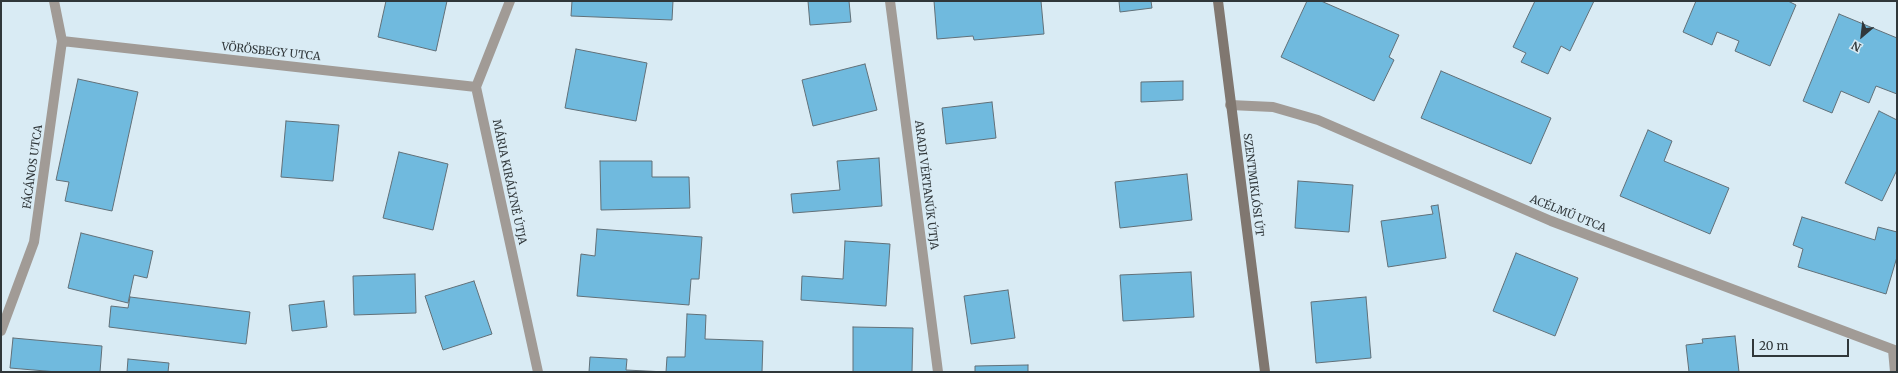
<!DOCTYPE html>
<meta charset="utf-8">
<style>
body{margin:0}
#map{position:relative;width:1898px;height:373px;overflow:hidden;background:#d9ebf4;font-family:Merriweather,serif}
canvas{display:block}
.frame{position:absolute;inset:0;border:2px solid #30373a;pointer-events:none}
.north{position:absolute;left:1842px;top:16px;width:40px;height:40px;-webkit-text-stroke:3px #d9ebf4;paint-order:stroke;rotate:208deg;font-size:11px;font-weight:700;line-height:16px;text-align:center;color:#30373a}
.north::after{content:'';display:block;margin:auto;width:14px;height:18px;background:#30373a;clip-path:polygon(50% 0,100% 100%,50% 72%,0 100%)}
.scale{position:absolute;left:1752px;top:339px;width:97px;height:18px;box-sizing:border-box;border:2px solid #30373a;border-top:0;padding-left:5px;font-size:12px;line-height:14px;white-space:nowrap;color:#30373a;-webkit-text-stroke:3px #d9ebf4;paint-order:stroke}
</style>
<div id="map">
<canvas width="1898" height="373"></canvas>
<div class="frame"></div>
<div class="north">N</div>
<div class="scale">20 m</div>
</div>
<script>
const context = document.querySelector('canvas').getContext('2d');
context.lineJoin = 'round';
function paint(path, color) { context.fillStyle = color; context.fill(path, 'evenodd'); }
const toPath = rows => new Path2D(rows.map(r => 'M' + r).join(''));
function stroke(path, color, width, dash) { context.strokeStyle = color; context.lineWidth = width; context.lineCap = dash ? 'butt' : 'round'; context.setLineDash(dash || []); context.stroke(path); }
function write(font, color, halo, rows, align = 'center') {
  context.font = font + ' Merriweather,serif'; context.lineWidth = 3; context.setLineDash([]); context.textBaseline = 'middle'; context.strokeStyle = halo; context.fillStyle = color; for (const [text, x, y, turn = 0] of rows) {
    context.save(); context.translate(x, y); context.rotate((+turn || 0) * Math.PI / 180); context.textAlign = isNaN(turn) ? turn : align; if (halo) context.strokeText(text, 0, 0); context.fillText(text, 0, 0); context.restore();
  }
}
const building = toPath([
 [386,1,447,1,436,51,378,37,386,1],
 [572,1,673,1,672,20,571,16,572,1],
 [808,1,849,1,851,22,810,25,808,1],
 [934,1,1041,1,1044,34,974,40,973,36,937,39,934,1],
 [1119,1,1151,1,1152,8,1120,12,1119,1],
 [1307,1,1321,1,1399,35,1389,57,1394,60,1374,101,1281,57,1307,1],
 [1535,1,1594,1,1570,51,1561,46,1548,74,1521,62,1526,53,1513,47,1535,1],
 [1696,1,1788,1,1796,5,1770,66,1735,51,1739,41,1717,32,1712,45,1683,32,1696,1],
 [1839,14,1897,38,1897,94,1876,86,1869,103,1841,91,1832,113,1803,101,1839,14],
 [576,49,647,63,636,121,565,108,576,49],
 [865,64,877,110,813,126,802,80,865,64],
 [1441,71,1551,118,1531,164,1421,118,1441,71],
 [78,79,138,92,112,211,65,201,69,182,56,180,78,79],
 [1183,81,1183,100,1141,102,1141,82,1183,81],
 [992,102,996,138,946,144,942,108,992,102],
 [1879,111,1897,120,1897,170,1882,201,1845,183,1879,111],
 [286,121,339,125,333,181,281,177,286,121],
 [1648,130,1672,141,1664,161,1729,188,1710,234,1620,196,1648,130],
 [399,152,448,164,433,230,383,218,399,152],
 [879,158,882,206,793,213,791,194,840,190,837,161,879,158],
 [600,161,652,161,652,177,689,177,690,208,601,210,600,161],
 [1187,174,1192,220,1120,228,1115,182,1187,174],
 [1298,181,1353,185,1349,232,1295,228,1298,181],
 [1438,205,1446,258,1388,267,1381,221,1433,214,1431,206,1438,205],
 [1802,217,1875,240,1878,227,1897,232,1897,257,1886,294,1798,267,1803,249,1793,245,1802,217],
 [597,229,702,237,699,279,691,279,689,305,577,296,581,254,595,256,597,229],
 [81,233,153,251,147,278,134,275,128,303,68,288,81,233],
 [845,241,890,244,886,306,801,300,802,276,843,279,845,241],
 [1516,253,1578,278,1555,336,1493,311,1516,253],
 [1191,272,1194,317,1123,321,1120,275,1191,272],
 [415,274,416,313,354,315,353,276,415,274],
 [474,281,492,334,443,350,425,296,474,281],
 [1008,290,1015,338,971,344,964,296,1008,290],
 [130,297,250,312,246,344,109,327,111,306,128,308,130,297],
 [1366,297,1371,358,1316,363,1311,302,1366,297],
 [324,301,327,327,292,331,289,305,324,301],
 [687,314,706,315,705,339,763,341,762,372,589,372,590,357,627,359,626,370,666,372,667,357,685,357,687,314],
 [853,327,913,328,912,372,853,372,853,327],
 [1735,336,1739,372,1689,372,1686,345,1703,343,1702,339,1735,336],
 [13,338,102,346,100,372,57,372,10,368,13,338],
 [128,359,169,363,168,372,127,372,128,359],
 [1028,365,1028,372,975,372,975,366,1028,365]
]);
const street = toPath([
 [510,1,476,87,538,372],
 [890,1,938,372],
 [62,41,476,87],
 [1230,105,1273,107,1318,120,1551,221,1897,351],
 [1,331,34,242,62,41,54,1],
 [1893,350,1895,372]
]);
const secondary = toPath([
 [1218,1,1265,372]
]);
const streetNames = [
 ["VÖRÖSBEGY UTCA",271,52,6],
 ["FÁCÁNOS UTCA",33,167,-82],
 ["MÁRIA KIRÁLYNÉ ÚTJA",509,182,78],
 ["ARADI VÉRTANÚK ÚTJA",926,185,83],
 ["SZENTMIKLÓSI ÚT",1253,185,83],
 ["ACÉLMŰ UTCA",1568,214,22]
];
paint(building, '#70bade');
stroke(building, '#617078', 1);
stroke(street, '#a19b96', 10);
stroke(secondary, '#807770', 10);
write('11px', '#30373a', '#d9ebf4', streetNames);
</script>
